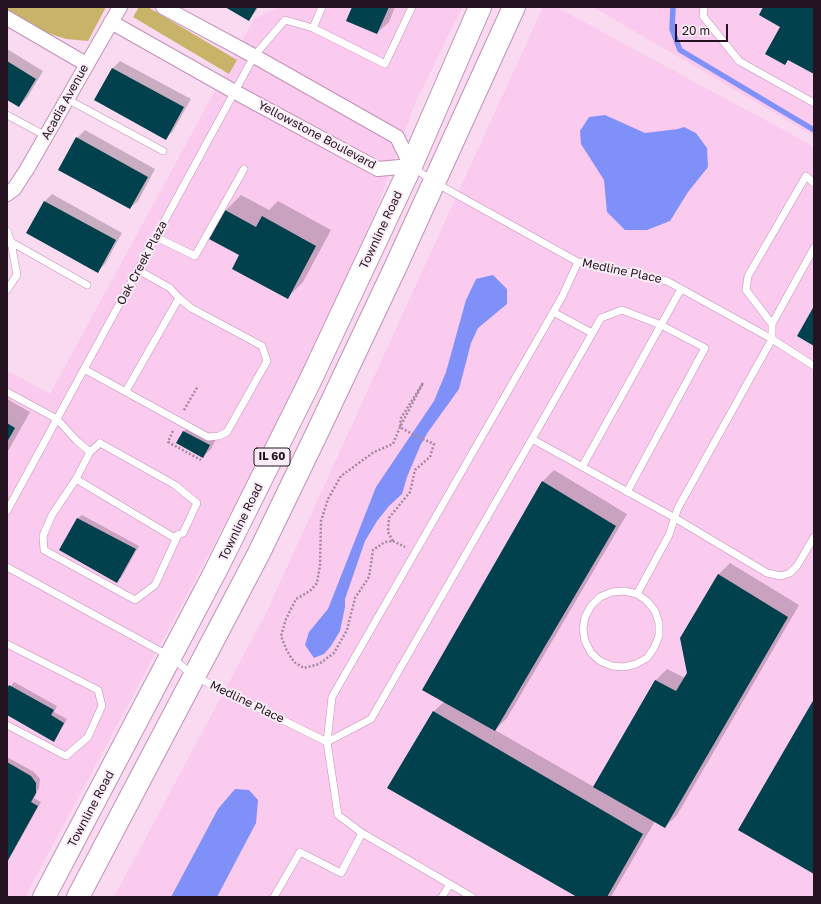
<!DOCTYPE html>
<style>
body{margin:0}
#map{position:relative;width:821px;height:904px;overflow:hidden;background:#fadaf1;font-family:"Golos Text",sans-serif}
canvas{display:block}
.frame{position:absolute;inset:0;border:8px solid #261322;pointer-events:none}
.scale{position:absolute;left:675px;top:24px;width:53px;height:18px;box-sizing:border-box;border:2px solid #261322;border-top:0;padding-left:5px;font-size:12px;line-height:14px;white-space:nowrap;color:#261322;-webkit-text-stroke:3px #f9eef6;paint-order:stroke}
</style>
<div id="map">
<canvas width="821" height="904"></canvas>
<div class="frame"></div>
<div class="scale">20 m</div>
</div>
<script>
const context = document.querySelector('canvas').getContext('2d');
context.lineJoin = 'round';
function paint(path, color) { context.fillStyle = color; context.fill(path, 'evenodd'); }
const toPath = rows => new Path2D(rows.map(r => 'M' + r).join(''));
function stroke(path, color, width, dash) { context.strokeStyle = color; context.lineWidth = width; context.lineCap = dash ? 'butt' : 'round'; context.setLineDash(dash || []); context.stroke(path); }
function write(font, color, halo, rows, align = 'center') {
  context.font = font + ' "Golos Text",sans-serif'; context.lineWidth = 4; context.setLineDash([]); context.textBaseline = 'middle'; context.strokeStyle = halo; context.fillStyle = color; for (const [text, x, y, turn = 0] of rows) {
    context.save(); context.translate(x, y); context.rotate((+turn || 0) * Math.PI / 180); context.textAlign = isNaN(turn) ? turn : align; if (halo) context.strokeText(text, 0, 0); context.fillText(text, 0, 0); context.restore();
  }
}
const built = toPath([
 [280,7,462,7,414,106,375,213,280,421,25,897,7,897,7,370,50,394,254,19],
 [543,7,556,7,791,134,814,147,814,897,114,897,266,613],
 [593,7,814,7,814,136]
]);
const green = toPath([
 [7,7,106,7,88,41,66,39,48,33,7,10],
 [139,7,148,7,237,60,229,74,133,17]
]);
const water = toPath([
 [605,115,645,133,678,129,684,127,696,133,707,148,708,167,688,192,670,221,647,230,625,230,607,212,604,180,581,144,580,131,589,117],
 [493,275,507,289,507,304,478,328,471,343,459,389,428,432,421,444,407,477,402,494,389,506,377,521,365,541,345,599,345,607,340,631,331,646,324,654,314,658,305,645,309,632,328,609,376,487,434,401,446,372,466,300,476,279],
 [235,789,249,790,258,800,256,823,217,897,171,897,218,809]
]);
const shadow = toPath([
 [227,7,259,7,249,20],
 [353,7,395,7,389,22,377,33],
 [7,49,43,71,27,98,19,106,7,99],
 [120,61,191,99,173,131,166,139,95,100,113,68],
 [85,130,155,169,138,201,130,208,77,138],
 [52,194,122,233,105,264,97,272,27,233,45,201],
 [241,195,269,210,278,201,331,230,303,282,288,297,240,255,226,210],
 [7,399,30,412,7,453],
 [192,424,217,437,211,449,203,457,178,443,184,431],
 [554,470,627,514,507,718,495,730,594,787,656,680,667,669,685,678,688,673,681,638,719,574,730,563,799,605,677,815,665,827,655,821,611,897,579,897,433,712,444,702,542,482],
 [82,515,139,546,121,578,117,581,61,550,78,518],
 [14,682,57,706,54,712,67,719,57,737,54,740,7,714,7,691],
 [7,757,34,772,40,779,39,788,34,798,41,802,7,863]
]);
const stream = toPath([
 [673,7,672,29,680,50,814,130]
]);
const building = toPath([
 [225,7,257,7,249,21],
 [352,7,389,7,377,34,346,21],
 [763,7,814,7,814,74,788,60,785,65,765,54,780,27,759,15],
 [7,61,36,79,19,107,7,100],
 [112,68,184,107,166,140,94,100],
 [76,137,148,177,130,209,58,170],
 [44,201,116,240,98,273,26,233],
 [225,210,256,227,262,216,316,246,288,299,232,269,239,255,209,239],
 [814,306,814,346,797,336],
 [7,423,15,428,7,442],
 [183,431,210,445,203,458,176,443],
 [542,481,616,526,495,731,422,690],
 [77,518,136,549,117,583,59,550],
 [718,574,788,617,665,828,593,787,655,680,676,691,687,673,680,638],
 [9,685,54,710,51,715,64,723,54,742,7,715,7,689],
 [814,699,814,874,738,830],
 [433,711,643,834,607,897,577,897,387,788],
 [7,762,31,776,36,783,36,793,31,802,38,806,7,862]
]);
const path = toPath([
 [423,383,401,418,400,427,412,434,434,444,430,457,415,470,410,492,389,518,388,532,393,541,385,542,373,550,369,577,355,598,347,630,334,653,319,664,304,668,294,662,287,651,281,636,286,619,296,599,310,591,317,583,320,565,321,521,328,499,341,476,374,452,393,444,400,427,423,383],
 [184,410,198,386],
 [173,431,168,442,201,460],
 [393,541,405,547]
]);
const service = toPath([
 [704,7,703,16,739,61,814,103],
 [313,28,322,7],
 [67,99,163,151],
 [7,115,46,136],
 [413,167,434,182,578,262,667,281,772,339,814,366],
 [7,231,11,242,17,275,7,290],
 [156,237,195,256,244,169],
 [11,242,87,285],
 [553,312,592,333],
 [772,324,746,290,748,276,806,176,814,183],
 [84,369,208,437,219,436,227,432,267,361,262,346,191,308,179,298,170,288,138,270],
 [126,391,179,298],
 [7,392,57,419,77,441,90,452],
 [532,439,601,318,622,310,661,325,705,348,627,492],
 [100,443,175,485,197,503,183,533,173,537,76,479,90,452,100,443],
 [582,467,681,289],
 [76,479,52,515,43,536,44,550,135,600,155,585,178,535],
 [7,511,254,56,285,20,313,28,385,64,412,7],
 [7,567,171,657,194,676,327,742],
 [637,594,625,591,612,592,600,597,591,606,585,617,583,629,585,641,591,653,600,661,612,666,624,667,636,664,647,658,654,648,659,636,659,623,655,611,647,601,637,594,669,535,678,508,772,339,772,324,814,248],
 [7,644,98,690,102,706,88,737,66,756,7,725],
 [327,742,371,719,532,439,675,518,767,573,781,576,790,573,797,566,814,537],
 [274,897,300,852,341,873,362,833],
 [442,897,450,884],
 [472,897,362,833,338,815,327,742,332,697,562,297,578,262]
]);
const minor = toPath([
 [7,18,86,64],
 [111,22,235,92,378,169,411,166,397,137,254,56,163,7],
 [7,194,14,189,27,169,120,7]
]);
const primary = toPath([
 [44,897,215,572,310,381,411,166,480,7],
 [78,897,259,553,317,433,395,268,514,7]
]);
const shields = [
 [272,457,36]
];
const shieldNames = [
 ["IL 60",272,457]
];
const streetNames = [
 ["Acadia Avenue",65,102,-61],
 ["Yellowstone Boulevard",317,135,28],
 ["Townline Road",381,230,-65],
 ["Oak Creek Plaza",142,263,-62],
 ["Medline Place",622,271,12],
 ["Townline Road",241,522,-64],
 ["Medline Place",247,702,26],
 ["Townline Road",91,809,-62]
];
paint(built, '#facbee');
paint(green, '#c7b469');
paint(water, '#8090f9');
paint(shadow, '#0003');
stroke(stream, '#8090f9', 5.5);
paint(building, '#00414d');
stroke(service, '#c290b6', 8);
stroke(minor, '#c290b6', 16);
stroke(primary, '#c290b6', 24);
stroke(path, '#a48a9d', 2.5, [2, 2]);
stroke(service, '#fff', 7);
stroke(minor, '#fff', 14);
stroke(primary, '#fff', 22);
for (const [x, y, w] of shields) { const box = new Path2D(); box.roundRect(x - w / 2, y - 9, w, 18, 3); context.fillStyle = '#f9eef6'; context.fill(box); stroke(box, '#261322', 1); }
write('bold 11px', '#261322', null, shieldNames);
write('12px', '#261322', '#f9eef6', streetNames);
</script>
